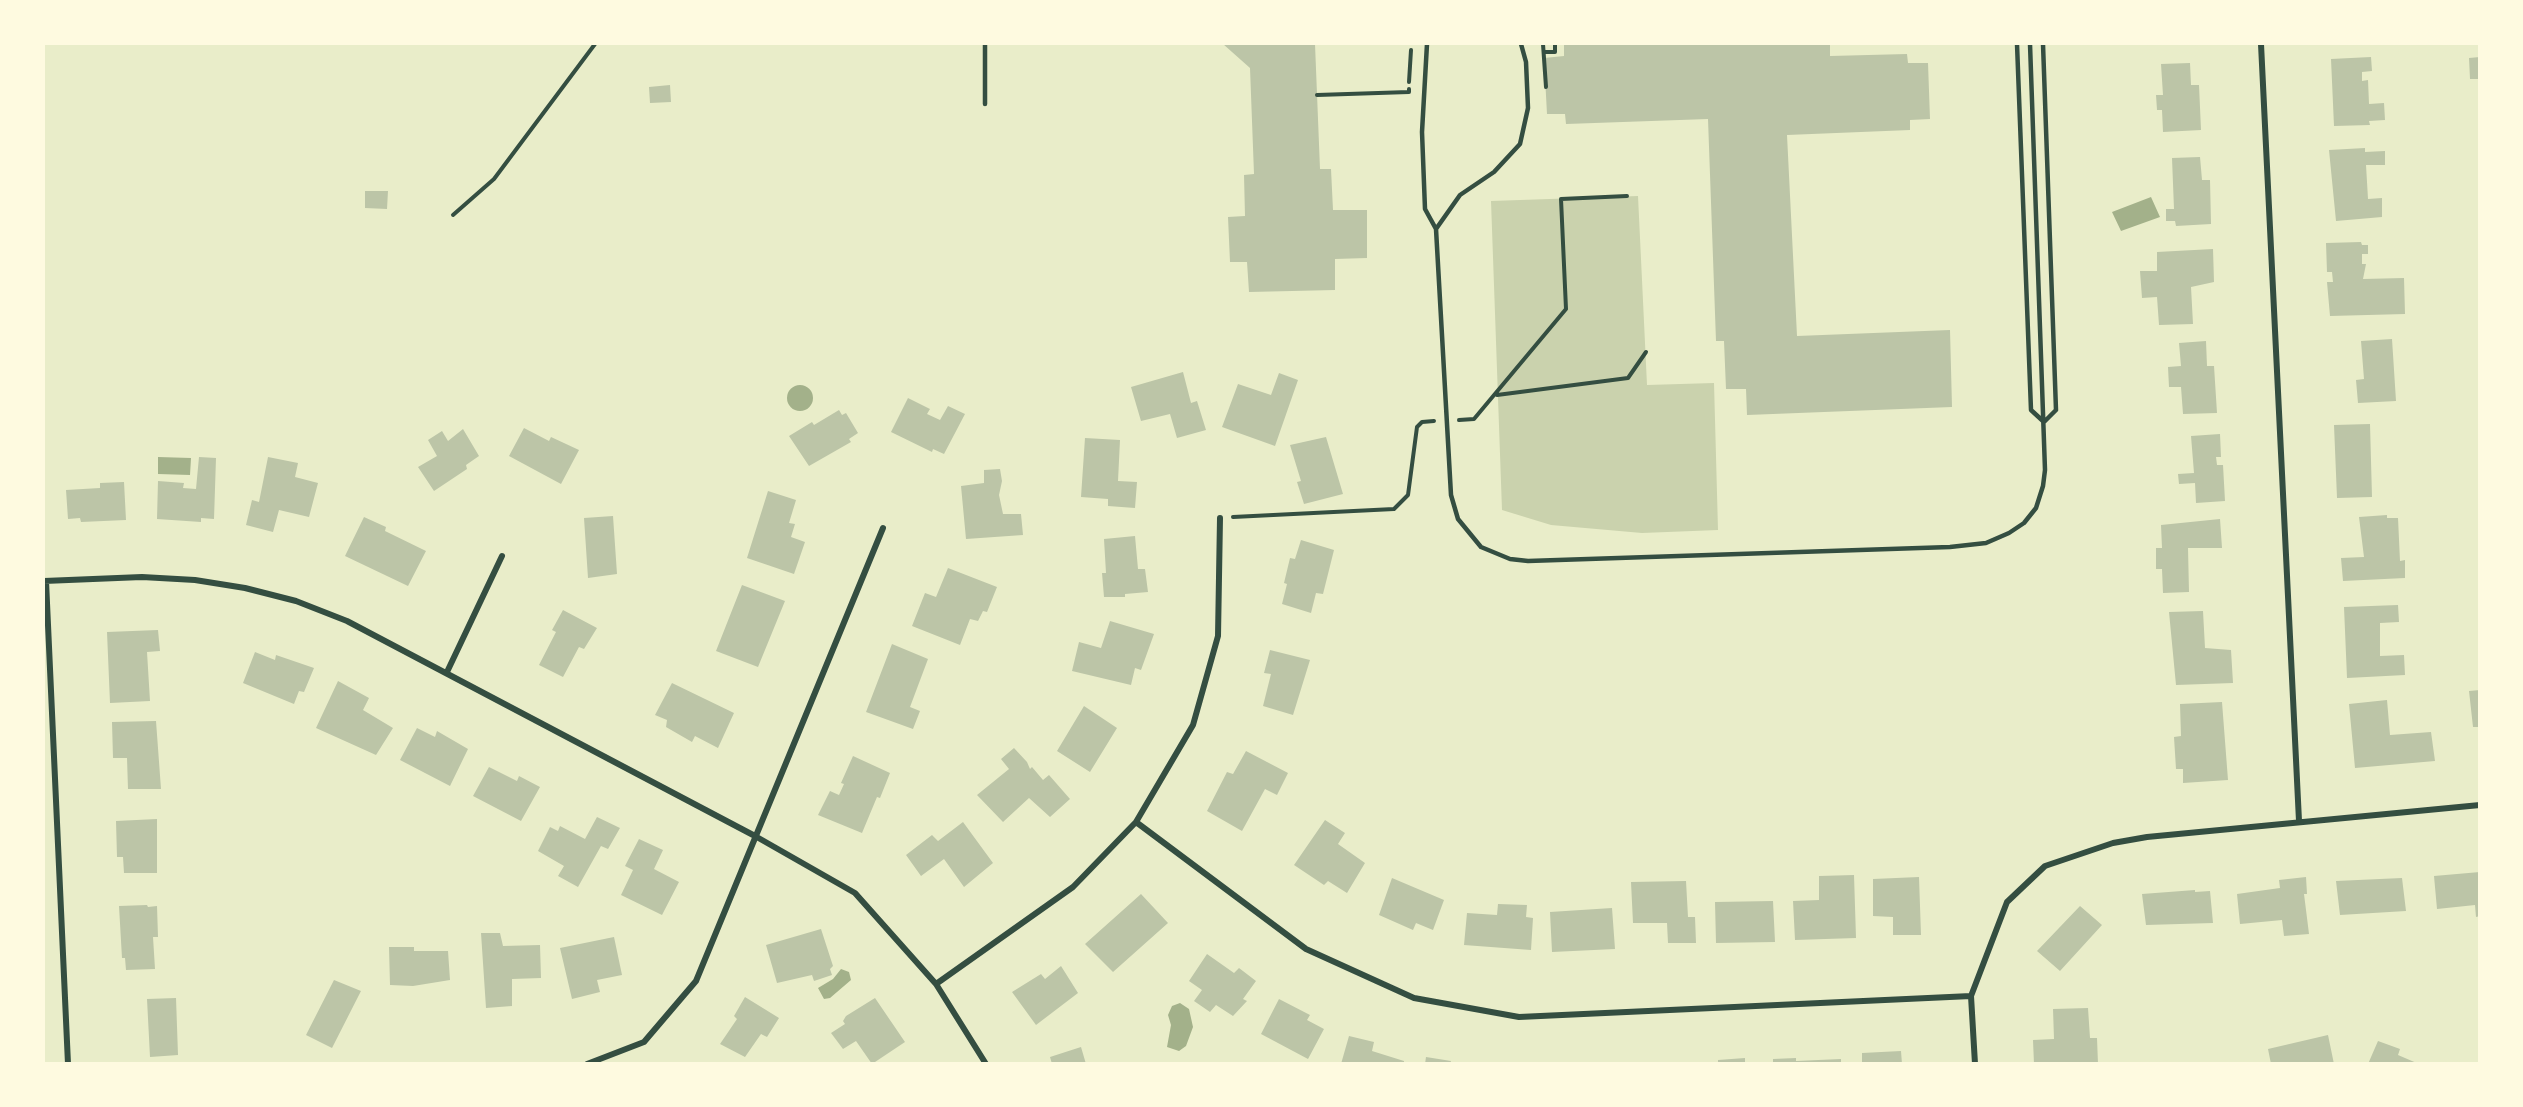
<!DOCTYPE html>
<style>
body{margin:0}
#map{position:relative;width:2523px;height:1107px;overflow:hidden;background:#e9edc9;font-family:Rubik,sans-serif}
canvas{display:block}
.frame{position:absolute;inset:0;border:45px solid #fefae0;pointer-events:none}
</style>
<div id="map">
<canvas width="2523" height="1107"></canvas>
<div class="frame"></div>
</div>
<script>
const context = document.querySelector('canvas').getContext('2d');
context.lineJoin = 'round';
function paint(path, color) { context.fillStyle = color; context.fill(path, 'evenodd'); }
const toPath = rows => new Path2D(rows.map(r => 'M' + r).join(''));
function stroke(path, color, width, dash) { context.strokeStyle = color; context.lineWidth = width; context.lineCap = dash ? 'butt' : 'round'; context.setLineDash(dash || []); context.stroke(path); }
const green = toPath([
 [1638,196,1647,385,1714,383,1718,530,1642,533,1551,525,1502,510,1491,201]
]);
const water = toPath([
 [2151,197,2160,217,2121,231,2112,212],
 '787 398a13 13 0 1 1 26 0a13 13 0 1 1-26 0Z',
 [158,457,191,458,190,475,158,474],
 [841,969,849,972,851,980,830,998,824,999,818,988,833,979],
 [1180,1003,1189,1009,1193,1027,1186,1046,1179,1051,1167,1047,1171,1025,1168,1015,1172,1006]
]);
const building = toPath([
 [1223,44,1315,44,1320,169,1331,169,1333,210,1367,210,1367,258,1335,259,1335,290,1249,292,1247,262,1230,262,1228,217,1245,216,1244,175,1254,174,1250,68],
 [1606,44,1830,44,1830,56,1907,54,1908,63,1928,63,1930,119,1910,120,1910,130,1787,135,1797,336,1950,330,1952,407,1747,415,1746,389,1726,389,1724,341,1716,341,1708,119,1566,124,1565,114,1547,114,1544,58,1564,56,1564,45],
 [2371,57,2372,71,2362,72,2362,81,2368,80,2369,104,2384,103,2385,120,2369,121,2370,125,2334,126,2331,59],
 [2480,57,2480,79,2470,79,2469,58],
 [2190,63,2191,85,2199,85,2201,130,2163,132,2162,110,2157,110,2156,95,2163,95,2161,64],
 [670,85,671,102,650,103,649,87],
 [2365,148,2365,152,2385,151,2385,165,2366,165,2368,199,2382,198,2382,217,2336,221,2329,150],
 [2200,157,2202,180,2210,180,2211,224,2176,226,2175,221,2166,221,2166,209,2174,209,2172,158],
 [365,191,388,191,387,209,365,208],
 [2361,242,2362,245,2368,245,2368,254,2362,254,2362,264,2366,264,2363,279,2404,278,2405,314,2330,316,2327,282,2333,282,2332,272,2327,272,2326,243],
 [2213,249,2214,282,2191,287,2193,324,2159,325,2157,297,2142,298,2140,271,2157,271,2157,252],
 [2392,339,2396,401,2358,403,2356,380,2364,379,2361,341],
 [2206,341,2207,366,2214,366,2217,413,2183,414,2181,387,2169,387,2168,367,2181,366,2179,343],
 [1183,372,1191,403,1197,401,1206,430,1177,438,1170,414,1141,421,1131,387],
 [1279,373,1298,380,1275,446,1222,427,1238,384,1271,395],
 [908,398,930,409,927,414,940,420,948,406,965,414,944,454,933,449,932,452,891,432],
 [839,410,842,415,846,413,858,433,849,439,851,442,809,466,789,436,812,422,814,425],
 [2370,424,2372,497,2337,498,2334,425],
 [524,428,549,441,551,437,579,450,561,484,509,456],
 [463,429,479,456,466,465,467,469,434,491,418,467,437,456,428,440,442,431,448,441],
 [2220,434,2221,457,2216,457,2217,465,2223,465,2225,501,2196,503,2195,483,2179,484,2178,474,2194,473,2191,436],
 [1326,437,1343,494,1304,504,1297,482,1301,481,1290,445],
 [1085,438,1120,440,1118,481,1137,482,1135,508,1108,506,1108,499,1081,497],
 [199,457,216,458,214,519,201,518,201,522,157,519,158,481,184,483,183,488,196,489],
 [268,457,298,463,295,477,318,483,309,517,279,510,273,532,246,525,252,500,259,502],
 [1000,469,1002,481,999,495,1003,514,1021,514,1023,535,966,539,961,486,984,483,984,470],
 [124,482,126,520,81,522,80,518,68,519,66,490,100,488,100,483],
 [768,491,796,500,789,523,795,524,791,537,805,542,794,574,747,558],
 [2387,515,2387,518,2398,518,2400,561,2405,560,2405,578,2343,581,2341,558,2364,557,2359,517],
 [613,516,617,574,588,578,584,518],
 [364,517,386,527,385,531,426,551,408,586,345,556],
 [2220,519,2222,548,2188,548,2189,592,2163,593,2162,569,2156,569,2156,548,2162,548,2161,525],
 [1135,536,1138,569,1145,569,1148,592,1125,594,1125,597,1104,597,1102,573,1106,573,1104,539],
 [1301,540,1334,550,1323,594,1316,593,1311,613,1282,604,1287,584,1284,583,1290,558,1295,559],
 [948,568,997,587,987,612,983,611,978,621,970,619,960,645,912,626,925,593,936,597],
 [742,585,785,601,758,667,716,651],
 [2398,605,2399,622,2380,623,2380,656,2404,655,2405,675,2347,678,2344,607],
 [563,610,597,628,584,649,579,647,563,677,539,665,556,632,552,630],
 [2203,611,2205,648,2231,650,2233,683,2176,685,2169,612],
 [1110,621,1154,634,1141,670,1135,668,1131,685,1072,671,1079,642,1101,648],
 [158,630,160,651,147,652,150,701,110,703,107,632],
 [892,644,928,659,910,707,920,711,913,729,866,712],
 [1270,650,1310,660,1293,715,1263,706,1271,674,1264,673],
 [255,652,275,660,276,655,314,668,304,692,299,691,294,704,243,683],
 [338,681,369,698,363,710,393,728,376,755,316,728],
 [672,683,734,713,718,748,695,736,692,742,666,727,667,720,655,715],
 [2480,690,2480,727,2473,727,2469,691],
 [2387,700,2390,735,2431,732,2435,761,2355,768,2349,704],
 [2222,702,2228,780,2183,783,2183,769,2176,769,2174,737,2181,736,2180,704],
 [1084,706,1117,728,1090,772,1057,751],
 [156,721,161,789,128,789,127,758,113,758,112,722],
 [417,728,435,737,437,731,468,749,450,786,400,760],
 [1014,748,1027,762,1030,769,1032,767,1043,780,1049,775,1070,799,1050,817,1029,798,1003,822,977,795,1009,769,1001,759],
 [1246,751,1288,773,1277,795,1265,789,1242,831,1207,811,1227,772,1233,774],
 [853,756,890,773,880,798,877,797,862,833,818,815,830,791,839,795,844,784,841,783],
 [489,767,517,781,519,776,540,787,521,821,473,796],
 [597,817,620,828,608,849,601,846,578,887,558,876,564,866,538,851,550,827,558,831,560,826,585,839],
 [157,819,157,873,124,873,123,857,117,857,116,821],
 [1325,820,1345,833,1338,844,1365,863,1347,893,1328,881,1324,885,1294,865],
 [963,822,993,863,964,887,944,859,921,876,906,855,932,835,938,841],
 [639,839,663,850,654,869,679,882,662,915,621,895,633,870,625,866],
 [2480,872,2480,916,2476,917,2475,905,2437,909,2434,876],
 [1854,875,1856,938,1795,940,1793,901,1819,900,1819,876],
 [1919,877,1921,935,1893,935,1893,917,1873,916,1873,879],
 [2306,877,2307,894,2304,894,2309,934,2284,936,2282,920,2240,924,2237,894,2280,888,2279,880],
 [1392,878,1444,900,1433,930,1416,923,1413,930,1379,915],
 [2402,878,2406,911,2340,915,2336,881],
 [1686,881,1688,917,1695,917,1696,943,1668,943,1667,923,1633,923,1631,882],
 [2195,890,2195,892,2210,891,2213,923,2146,925,2142,894],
 [1141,894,1168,923,1113,972,1085,944],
 [1773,901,1775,942,1716,943,1715,902],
 [1498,904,1527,905,1526,917,1533,918,1531,950,1464,945,1467,913,1497,915],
 [147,905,148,907,157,906,158,937,153,937,155,969,126,970,125,958,122,958,119,906],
 [2080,906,2102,925,2060,971,2037,951],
 [1612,908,1615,949,1552,952,1550,912],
 [821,929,833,966,830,969,832,975,814,981,812,975,777,983,766,945],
 [481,933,500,933,503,946,540,945,541,978,512,979,512,1006,486,1008],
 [614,937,622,975,597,980,600,992,572,999,560,948],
 [389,947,414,947,414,951,448,951,450,980,413,986,390,985],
 [1207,954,1234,973,1239,968,1256,981,1243,999,1247,1001,1233,1016,1216,1005,1210,1012,1194,1001,1202,990,1189,981],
 [1061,966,1078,993,1036,1025,1012,992,1041,974,1045,979],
 [334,980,361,991,332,1048,306,1035],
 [745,997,779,1018,767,1037,761,1034,745,1057,720,1044,737,1019,734,1016],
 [176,998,178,1055,150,1057,147,999],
 [875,998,905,1042,872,1064,856,1041,843,1049,831,1033,845,1024,843,1021,846,1016],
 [1279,999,1310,1015,1307,1020,1324,1029,1308,1059,1261,1034],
 [2088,1008,2090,1038,2097,1038,2098,1064,2034,1064,2033,1040,2054,1039,2053,1009],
 [2328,1035,2334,1064,2271,1064,2268,1049],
 [1349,1036,1374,1042,1372,1051,1404,1061,1404,1064,1341,1064],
 [2378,1041,2400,1049,2398,1055,2419,1064,2368,1064],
 [1081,1047,1086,1064,1052,1064,1050,1057],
 [1901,1051,1902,1064,1862,1064,1862,1053],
 [1426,1057,1451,1061,1450,1064,1425,1064],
 [1745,1058,1745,1064,1718,1064,1718,1060],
 [1796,1058,1796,1061,1841,1059,1841,1064,1773,1064,1773,1059]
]);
const path = toPath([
 [1543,44,1546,87],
 [1544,52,1555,52,1555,44],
 [1409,82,1411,50],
 [1317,95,1409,92,1409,89],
 [453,215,494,179,595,44],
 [1497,395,1628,378,1646,352],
 [1459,420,1474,419,1566,309,1561,199,1627,196],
 [1233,517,1394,509,1408,495,1417,427,1422,422,1434,421]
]);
const service = toPath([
 [985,44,985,104],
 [1427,44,1422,132,1425,209,1436,229,1451,495,1458,519,1481,547,1510,559,1528,561,1950,547,1986,543,2009,533,2024,523,2036,508,2043,486,2045,470,2030,44],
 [2017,44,2031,410,2044,422],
 [2043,44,2056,410,2044,422],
 [1436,229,1460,195,1494,172,1520,144,1528,108,1526,62,1521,44]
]);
const minor = toPath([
 [2261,44,2299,821],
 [44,581,142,577,195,580,245,588,296,601,347,621,755,836,855,893,936,984,986,1064],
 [46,581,68,1064],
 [447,672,502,556],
 [1136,822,1306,949,1414,998,1519,1017,1971,996],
 [936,984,1073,887,1136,822,1193,725,1218,636,1220,518],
 [587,1064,644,1042,696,981,883,528],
 [1975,1064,1971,996,2007,902,2045,866,2113,843,2147,837,2480,805]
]);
paint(green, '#cad2ad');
paint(water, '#a3b18a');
paint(building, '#bcc5a7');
stroke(path, '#344e41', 4);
stroke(service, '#344e41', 4.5);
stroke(minor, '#344e41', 6);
</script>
